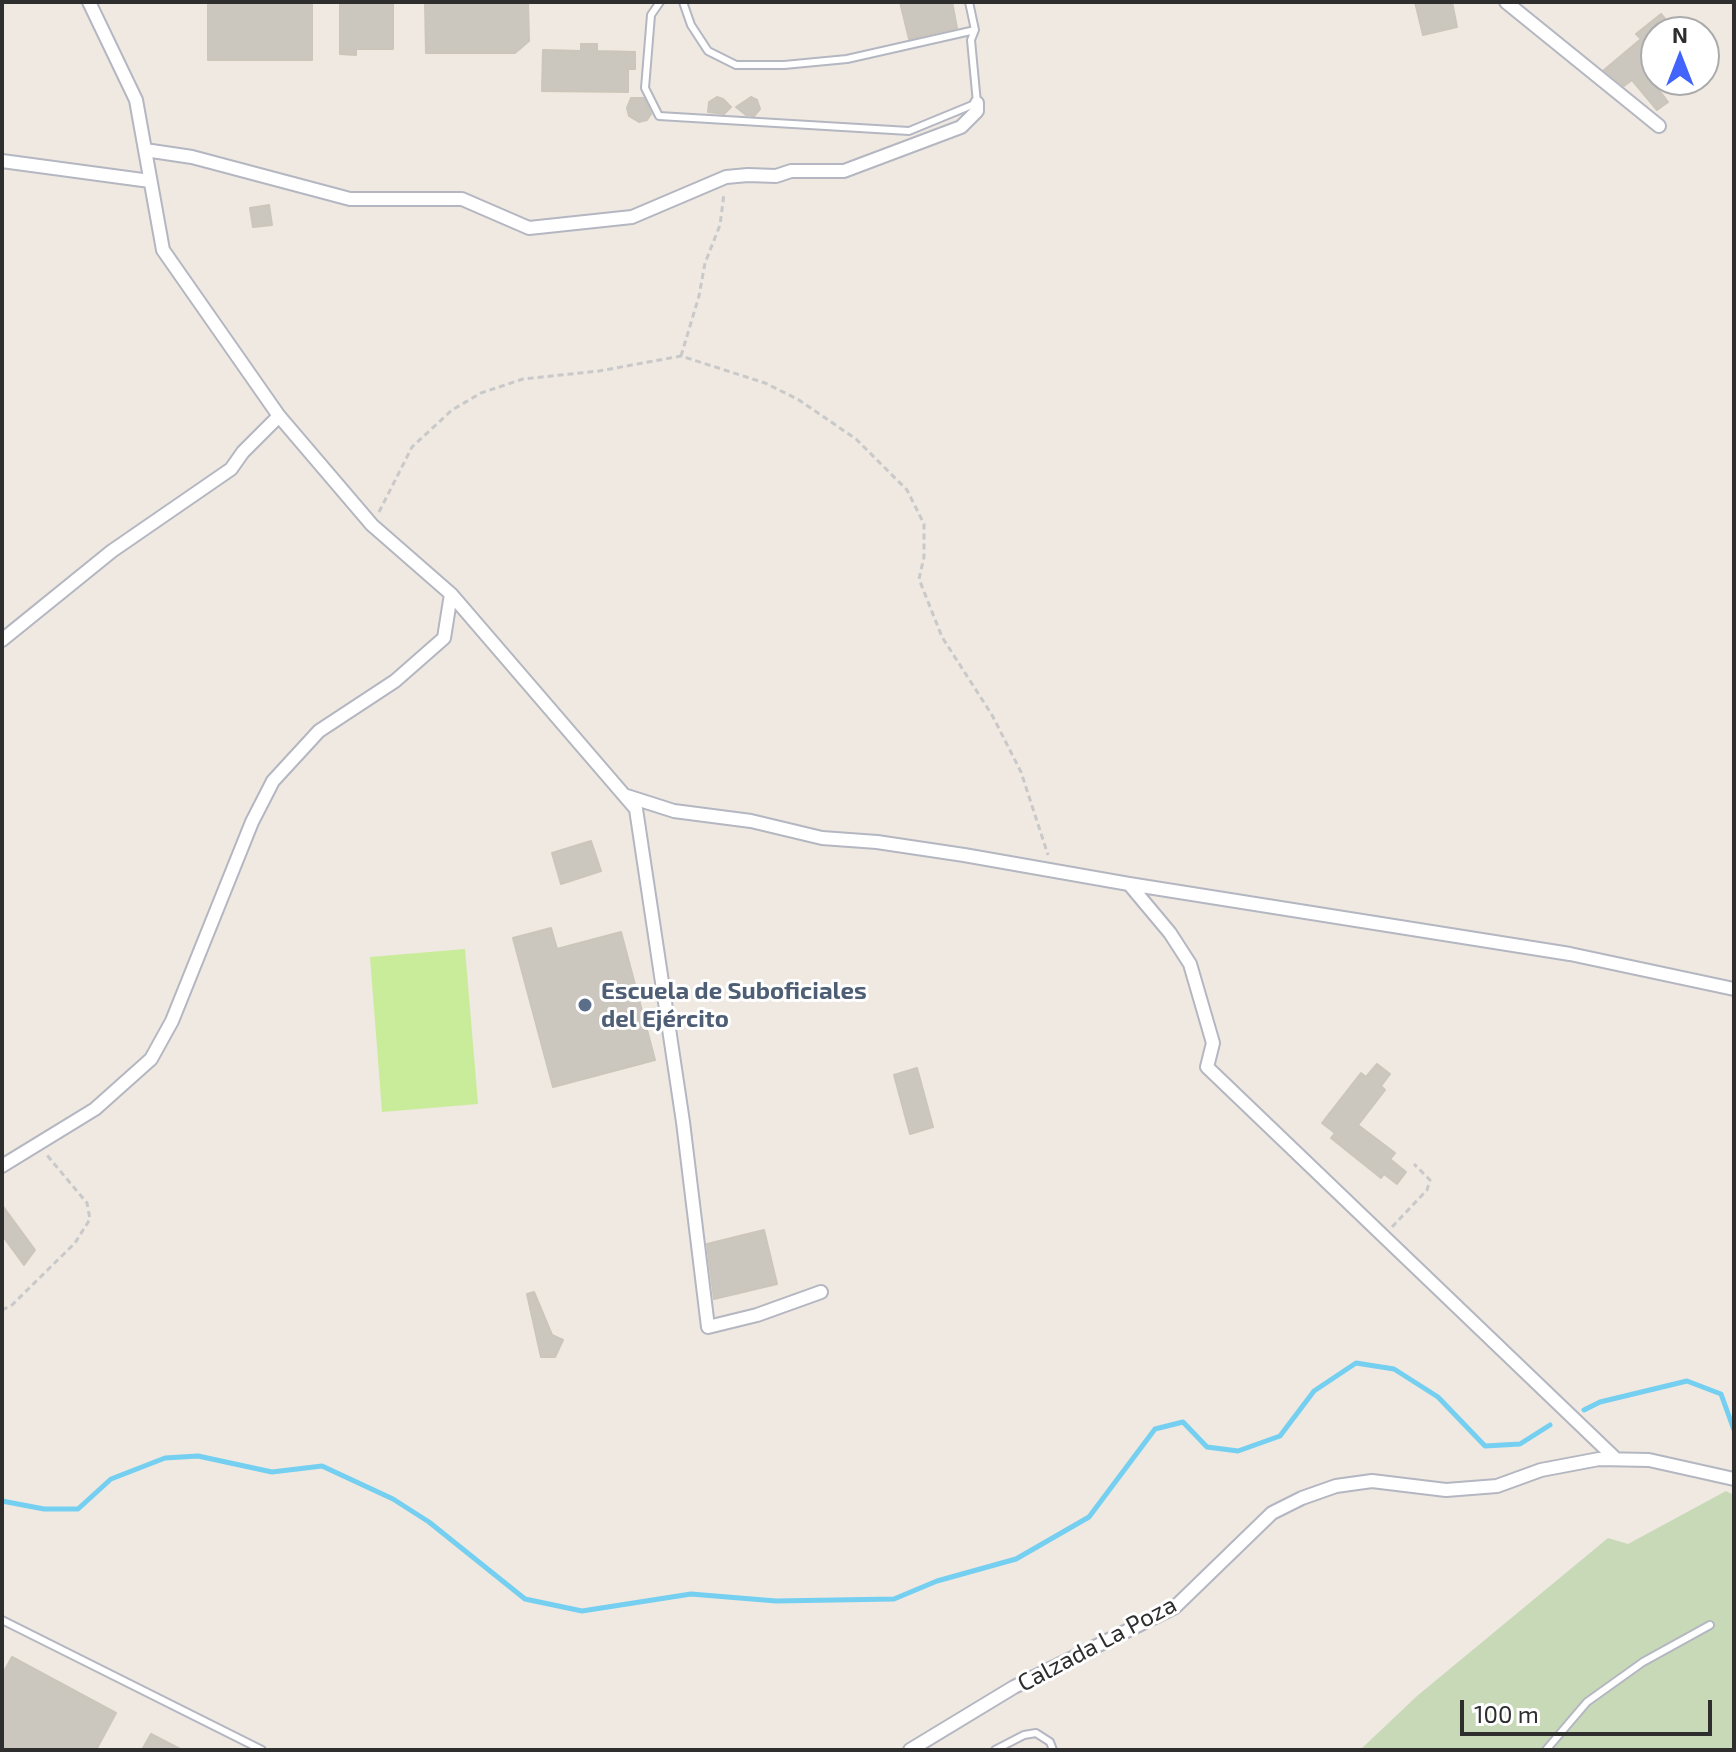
<!DOCTYPE html>
<meta charset="utf-8">
<style>
body{margin:0}
#map{position:relative;width:1736px;height:1752px;overflow:hidden;background:#efe9e1;font-family:"Exo 2",sans-serif}
canvas{display:block}
.frame{position:absolute;inset:0;border:4px solid #2e2e2e;pointer-events:none}
.north{position:absolute;left:1640px;top:16px;width:80px;height:80px;box-sizing:border-box;background:#fff;border:2px solid #ababab;border-radius:50%;rotate:0deg;font-size:22px;font-weight:700;line-height:32px;text-align:center;color:#2e2e2e}
.north::after{content:'';display:block;margin:auto;width:28px;height:36px;background:#4264fb;clip-path:polygon(50% 0,100% 100%,50% 72%,0 100%)}
.scale{position:absolute;left:1460px;top:1700px;width:252px;height:36px;box-sizing:border-box;border:4px solid #2e2e2e;border-top:0;padding-left:10px;font-size:24px;line-height:28px;white-space:nowrap;color:#2e2e2e;-webkit-text-stroke:6px #fff;paint-order:stroke}
</style>
<div id="map">
<canvas width="1736" height="1752"></canvas>
<div class="frame"></div>
<div class="north">N</div>
<div class="scale">100 m</div>
</div>
<script>
const context = document.querySelector('canvas').getContext('2d');
context.lineJoin = 'round';
function paint(path, color) { context.fillStyle = color; context.fill(path, 'evenodd'); }
const toPath = rows => new Path2D(rows.map(r => 'M' + r).join(''));
function stroke(path, color, width, dash) { context.strokeStyle = color; context.lineWidth = width; context.lineCap = dash ? 'butt' : 'round'; context.setLineDash(dash || []); context.stroke(path); }
function write(font, color, halo, rows, align = 'center') {
  context.font = font + ' "Exo 2",sans-serif'; context.lineWidth = 6; context.setLineDash([]); context.textBaseline = 'middle'; context.strokeStyle = halo; context.fillStyle = color; for (const [text, x, y, turn = 0] of rows) {
    context.save(); context.translate(x, y); context.rotate((+turn || 0) * Math.PI / 180); context.textAlign = isNaN(turn) ? turn : align; if (halo) context.strokeText(text, 0, 0); context.fillText(text, 0, 0); context.restore();
  }
}
const cemetery = toPath([
 [1726,1491,1734,1495,1734,1750,1360,1750,1417,1696,1608,1538,1628,1544]
]);
const pitch = toPath([
 [465,949,478,1104,382,1112,370,957]
]);
const stream = toPath([
 [1584,1410,1600,1402,1687,1381,1721,1394,1734,1430],
 [2,1501,44,1509,78,1509,111,1479,165,1458,198,1456,272,1472,322,1466,393,1499,429,1522,525,1599,582,1611,691,1594,776,1601,894,1599,937,1581,1016,1559,1089,1517,1155,1429,1183,1422,1207,1447,1238,1451,1280,1436,1314,1391,1356,1363,1394,1369,1438,1397,1485,1446,1520,1444,1550,1425]
]);
const building = toPath([
 [208,2,312,2,312,60,208,60,208,2],
 [340,2,393,2,393,49,356,49,356,55,340,54,340,2],
 [425,2,528,2,529,41,515,53,426,53,425,2],
 [900,2,952,2,957,28,909,39,900,2],
 [1415,2,1452,2,1457,27,1423,35,1415,2],
 [1661,14,1676,32,1656,32,1656,60,1644,70,1668,102,1657,110,1632,80,1624,86,1604,70,1641,39,1636,34,1661,14],
 [581,44,597,44,597,51,635,52,635,69,628,69,628,92,542,91,543,50,581,51,581,44],
 [717,97,723,99,731,107,724,114,708,112,709,102,717,97],
 [751,97,757,100,760,109,754,116,746,115,736,107,751,97],
 [631,98,644,98,651,114,647,120,639,122,629,116,627,108,631,98],
 [269,205,272,225,253,227,250,208,269,205],
 [591,841,601,871,561,884,552,853,591,841],
 [551,928,557,949,621,932,655,1060,553,1087,513,938,551,928],
 [1377,1064,1390,1074,1381,1086,1385,1090,1358,1125,1395,1153,1390,1159,1406,1172,1397,1184,1384,1174,1381,1178,1331,1138,1335,1133,1322,1123,1361,1073,1366,1077,1377,1064],
 [917,1068,933,1127,910,1134,894,1075,917,1068],
 [2,1205,35,1250,24,1265,2,1235,2,1205],
 [764,1230,777,1284,714,1299,707,1244,764,1230],
 [534,1292,552,1335,563,1340,555,1357,541,1357,527,1294,534,1292],
 [12,1657,116,1713,96,1750,2,1750,2,1675,12,1657],
 [151,1734,182,1750,142,1750,151,1734]
]);
const path = toPath([
 [681,356,699,296,705,263,720,225,724,194],
 [379,512,412,447,452,410,481,393,523,379,599,371,681,356,765,383,799,400,856,439,907,490,924,524,924,557,919,579,942,637,992,715,1021,772,1048,855],
 [1392,1227,1427,1190,1430,1180,1414,1164],
 [2,1310,12,1305,75,1243,90,1219,87,1203,46,1154]
]);
const lane = toPath([
 [660,2,651,15,645,88,659,116,909,131,977,103,971,40,975,30,969,2],
 [683,2,691,25,708,51,736,65,784,65,847,59,975,30],
 [2,1620,262,1750],
 [995,1750,1024,1735,1036,1733,1050,1742,1053,1750],
 [1546,1750,1587,1702,1643,1662,1710,1625]
]);
const street = toPath([
 [89,2,136,100,163,250,279,416,372,525,451,594,636,809,683,1122,708,1327,757,1315,821,1292],
 [1506,2,1659,126],
 [145,150,192,157,350,199,462,199,529,228,632,217,726,177,748,175,776,176,791,171,844,171,961,127,977,111,977,103],
 [2,161,150,181],
 [2,640,112,551,231,469,243,452,279,416],
 [627,796,674,811,751,821,822,838,877,842,964,855,1129,884,1570,954,1734,989],
 [1129,884,1170,933,1190,964,1213,1043,1207,1067,1616,1459],
 [2,1166,95,1109,151,1059,172,1021,252,822,273,781,319,731,395,681,444,638,451,594],
 [910,1750,1014,1687,1175,1607,1272,1513,1302,1498,1336,1486,1372,1481,1446,1490,1497,1486,1541,1470,1599,1459,1649,1460,1734,1479]
]);
const markers = [
 [585,1005,8,"#5c6f8a"]
];
const serviceNames = [
 ["Escuela de Suboficiales",601,991],
 ["del Ejército",601,1019]
];
const streetNames = [
 ["Calzada La Poza",1097,1644,-28]
];
paint(cemetery, '#c8d9b8');
paint(pitch, '#c9ec9a');
stroke(stream, '#75cff0', 5);
paint(building, '#cbc7bf');
stroke(building, '#cbc5ba', 2);
stroke(lane, '#b4b7c1', 10);
stroke(street, '#b4b7c1', 16);
stroke(path, '#c9c9c9', 3, [6, 4]);
stroke(lane, '#fff', 6);
stroke(street, '#fff', 12);
for (const [x, y, r, color] of markers) { const dot = new Path2D(); dot.arc(x, y, r, 0, 2 * Math.PI); context.fillStyle = color; context.fill(dot); stroke(dot, '#fff', 3); }
write('bold 24px', '#4e5e75', '#fff', serviceNames, 'left');
write('24px', '#2e2e2e', '#fff', streetNames);
</script>
